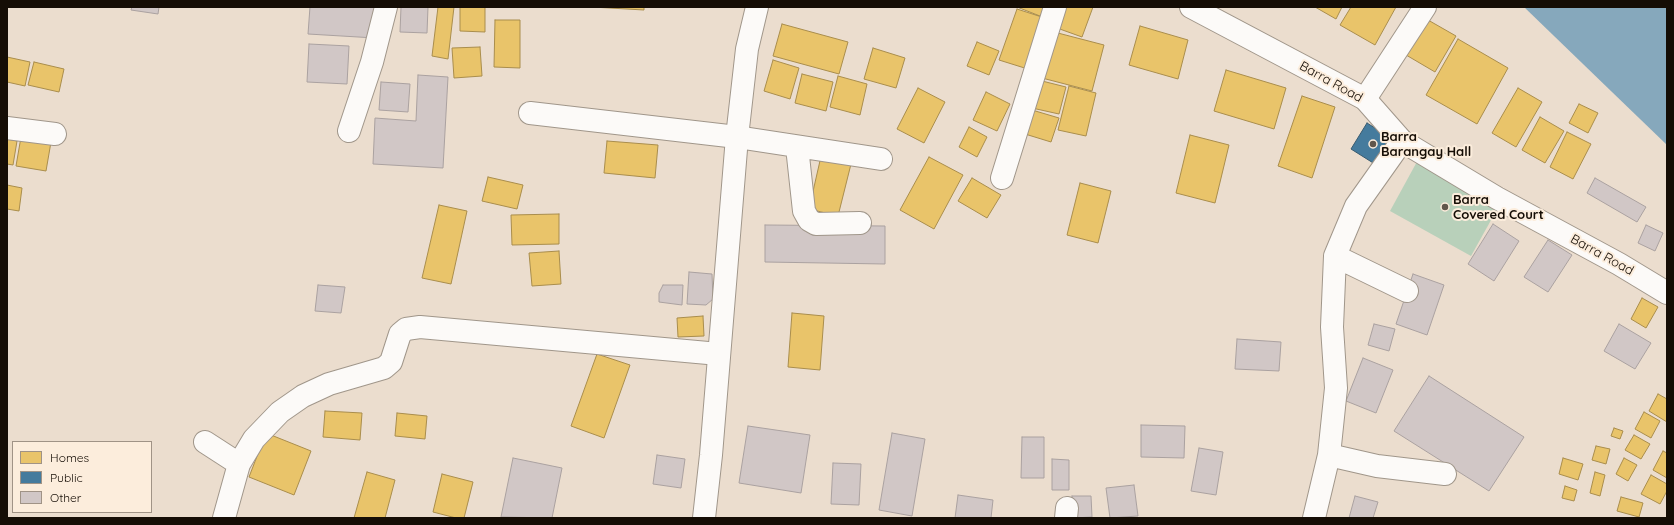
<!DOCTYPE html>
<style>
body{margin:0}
#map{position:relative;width:1674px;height:525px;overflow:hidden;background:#ebddce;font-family:Quicksand,sans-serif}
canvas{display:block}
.frame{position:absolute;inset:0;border:8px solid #150d05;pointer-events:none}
.legend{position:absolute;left:12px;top:441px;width:140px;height:72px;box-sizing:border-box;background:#fceddc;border:1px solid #a09386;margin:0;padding:5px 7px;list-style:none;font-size:12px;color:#150d05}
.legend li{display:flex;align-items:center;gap:8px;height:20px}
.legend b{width:20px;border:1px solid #a09386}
</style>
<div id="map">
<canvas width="1674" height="525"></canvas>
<div class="frame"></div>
<ul class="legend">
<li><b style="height:11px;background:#e9c46a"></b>Homes</li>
<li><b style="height:11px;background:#457b9d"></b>Public</li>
<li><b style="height:11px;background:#d1c7c6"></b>Other</li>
</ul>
</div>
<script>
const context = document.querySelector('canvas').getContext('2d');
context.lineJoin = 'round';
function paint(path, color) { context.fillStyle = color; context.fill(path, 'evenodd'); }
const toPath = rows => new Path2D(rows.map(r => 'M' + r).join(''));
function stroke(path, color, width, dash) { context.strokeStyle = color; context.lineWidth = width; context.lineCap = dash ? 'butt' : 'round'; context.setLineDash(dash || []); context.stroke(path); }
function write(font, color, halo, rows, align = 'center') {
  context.font = font + ' Quicksand,sans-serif'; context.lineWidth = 4; context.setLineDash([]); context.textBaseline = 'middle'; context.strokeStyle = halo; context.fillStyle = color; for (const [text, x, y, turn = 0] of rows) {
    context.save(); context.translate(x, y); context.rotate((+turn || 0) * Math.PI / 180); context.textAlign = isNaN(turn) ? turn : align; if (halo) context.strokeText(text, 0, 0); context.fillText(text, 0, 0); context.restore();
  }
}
const green = toPath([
 [1419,158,1500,204,1471,256,1390,211]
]);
const water = toPath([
 [1524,7,1667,7,1667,145,1612,92]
]);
const homes = toPath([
 [438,7,454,7,448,59,432,56,438,7],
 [460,7,485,7,485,32,460,31,460,7],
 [592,7,644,7,644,10,592,7],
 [1017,7,1049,7,1045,18,1017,7],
 [1065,7,1093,7,1082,37,1057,28,1065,7],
 [1315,7,1342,7,1336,19,1315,7],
 [1351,7,1396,7,1375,45,1340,25,1351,7],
 [1017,9,1048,19,1031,70,999,60,1017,9],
 [1421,16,1456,36,1435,72,1401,52,1421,16],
 [495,20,520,20,520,68,494,67,495,20],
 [782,24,848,42,839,74,773,56,782,24],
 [1140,26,1188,40,1178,79,1129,65,1140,26],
 [1054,32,1104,45,1092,91,1042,78,1054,32],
 [1458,39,1508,68,1477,124,1426,95,1458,39],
 [977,42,999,51,989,75,967,66,977,42],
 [480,47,482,76,454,78,452,48,480,47],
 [873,48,905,58,896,88,864,79,873,48],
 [7,57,30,62,25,86,7,82,7,57],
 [773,60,799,68,790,99,764,91,773,60],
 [34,62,64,69,59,92,28,85,34,62],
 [1226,70,1286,88,1274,129,1214,111,1226,70],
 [802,74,833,82,826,111,795,103,802,74],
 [838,76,867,84,860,115,830,107,838,76],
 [1038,80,1066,87,1059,114,1032,108,1038,80],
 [1069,86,1096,93,1086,136,1058,130,1069,86],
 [918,88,945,102,924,143,897,129,918,88],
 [1518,88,1542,102,1516,147,1492,133,1518,88],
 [986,92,1010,104,997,131,973,120,986,92],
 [1302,96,1335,107,1312,178,1278,166,1302,96],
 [1579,104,1598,113,1588,133,1569,123,1579,104],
 [1032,110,1059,118,1051,142,1025,134,1032,110],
 [1540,117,1564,131,1545,163,1522,150,1540,117],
 [969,127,987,137,977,157,959,147,969,127],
 [1567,132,1591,144,1573,179,1550,167,1567,132],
 [1190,135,1229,145,1215,203,1176,193,1190,135],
 [21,137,51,142,46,171,16,166,21,137],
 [7,139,17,141,13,165,7,164,7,139],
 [607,141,658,145,655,178,604,173,607,141],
 [822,152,852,160,838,216,809,209,822,152],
 [929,157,963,175,934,229,900,210,929,157],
 [488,177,523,185,517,209,482,201,488,177],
 [972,178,1001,195,987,218,958,201,972,178],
 [1080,183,1111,191,1098,243,1067,235,1080,183],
 [7,185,22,188,19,211,7,209,7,185],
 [439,205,467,211,451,284,422,278,439,205],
 [559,214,559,244,512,245,511,215,559,214],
 [559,251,561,284,532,286,529,253,559,251],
 [1642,298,1658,307,1646,328,1631,319,1642,298],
 [792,313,824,316,820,370,788,367,792,313],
 [703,316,704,336,678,337,677,318,703,316],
 [597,354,630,365,604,438,571,426,597,354],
 [1658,394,1667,399,1667,422,1649,411,1658,394],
 [325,411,362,413,360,440,323,437,325,411],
 [1644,412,1660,421,1651,438,1635,429,1644,412],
 [397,413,427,416,425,439,395,436,397,413],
 [1614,428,1623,431,1620,439,1611,436,1614,428],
 [266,433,311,451,294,495,249,477,266,433],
 [1634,435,1650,444,1641,459,1625,450,1634,435],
 [1596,446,1610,449,1606,464,1592,460,1596,446],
 [1663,451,1667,453,1667,478,1653,470,1663,451],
 [1563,458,1583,464,1578,480,1559,474,1563,458],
 [1624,458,1637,465,1628,481,1616,474,1624,458],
 [367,472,395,480,385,518,354,518,367,472],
 [1595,472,1605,475,1600,496,1590,493,1595,472],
 [442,474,473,482,464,518,456,518,433,512,442,474],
 [1651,475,1667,484,1667,491,1660,504,1641,494,1651,475],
 [1565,486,1577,490,1574,501,1562,498,1565,486],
 [1621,497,1643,503,1639,517,1617,511,1621,497]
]);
const public = toPath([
 [1367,123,1394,140,1378,166,1351,149,1367,123]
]);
const building = toPath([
 [132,7,159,7,158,14,131,10,132,7],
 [310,7,377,7,375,38,308,34,310,7],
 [401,7,428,7,427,33,400,32,401,7],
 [309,44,349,46,347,84,307,82,309,44],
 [418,75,448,77,443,168,373,164,375,118,416,121,418,75],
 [381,82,410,84,408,112,379,110,381,82],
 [1595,178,1646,207,1637,222,1587,193,1595,178],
 [1493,224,1519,241,1494,281,1468,264,1493,224],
 [765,225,885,226,885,264,765,262,765,225],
 [1646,225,1663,233,1655,251,1638,243,1646,225],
 [1548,240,1572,255,1548,292,1524,277,1548,240],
 [689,272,712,274,713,299,706,305,687,304,689,272],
 [1413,274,1444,285,1427,335,1396,324,1413,274],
 [318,285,345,287,341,313,315,311,318,285],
 [663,285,683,285,682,305,659,302,659,293,663,285],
 [1374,324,1395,329,1389,351,1368,345,1374,324],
 [1619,324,1651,343,1635,369,1604,351,1619,324],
 [1237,339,1281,342,1279,371,1235,369,1237,339],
 [1363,358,1393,370,1376,413,1346,401,1363,358],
 [1429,376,1524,437,1489,491,1394,431,1429,376],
 [1141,425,1185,426,1184,458,1141,457,1141,425],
 [748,426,810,435,801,493,739,483,748,426],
 [892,433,925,439,912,516,879,510,892,433],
 [1022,437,1044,437,1044,478,1021,478,1022,437],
 [1199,448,1223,452,1216,495,1191,491,1199,448],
 [657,455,685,459,681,488,653,484,657,455],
 [513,458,562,468,552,518,501,517,513,458],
 [1052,459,1069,460,1069,490,1052,490,1052,459],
 [833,463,861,464,859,505,831,504,833,463],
 [1134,485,1138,516,1110,518,1106,488,1134,485],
 [958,495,993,500,991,518,955,518,958,495],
 [1072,496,1091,496,1092,517,1073,518,1072,496],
 [1355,496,1378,502,1373,518,1349,518,1355,496]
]);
const street = toPath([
 [1365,99,1425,7],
 [530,113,737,137,881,159],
 [7,128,55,134],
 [349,131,372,62,386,7],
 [797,147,804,211,809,220,816,224,860,223],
 [1002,178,1055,7],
 [1335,256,1407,291],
 [205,442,239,464],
 [1329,455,1377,466,1445,474],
 [224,518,239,464,254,439,280,412,303,396,329,384,384,368,391,362,400,334,406,329,420,327,719,354],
 [1066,518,1067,508],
 [1314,518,1329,455,1336,388,1332,327,1335,256,1356,206,1402,141]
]);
const secondary = toPath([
 [1191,7,1365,99,1402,141,1497,198,1619,264,1667,293],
 [704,518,711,455,737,137,747,49,757,7]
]);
const markers = [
 [1373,144,4,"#60564b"],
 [1445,207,4,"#60564b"]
];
const streetNames = [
 ["Barra Road",1331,82,29],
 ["Barra Road",1602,255,29]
];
const poiNames = [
 ["Barra",1381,137],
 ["Barangay Hall",1381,152],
 ["Barra",1453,200],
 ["Covered Court",1453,215]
];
paint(green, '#b8d0ba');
paint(water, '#86a8bc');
paint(homes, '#e9c46a');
stroke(homes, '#a98d4c', 1);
paint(public, '#457b9d');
stroke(public, '#375a6f', 1);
paint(building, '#d1c7c6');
stroke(building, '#aaa1a0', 1);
stroke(street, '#a0968a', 24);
stroke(secondary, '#a0968a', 24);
stroke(street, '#fcfaf8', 22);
stroke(secondary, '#fcfaf8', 22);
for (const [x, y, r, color] of markers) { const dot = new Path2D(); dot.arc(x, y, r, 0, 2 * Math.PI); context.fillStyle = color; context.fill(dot); stroke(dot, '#fceddc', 1.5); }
write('13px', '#150d05', '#fceddc', streetNames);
write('bold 13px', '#150d05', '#fceddc', poiNames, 'left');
</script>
